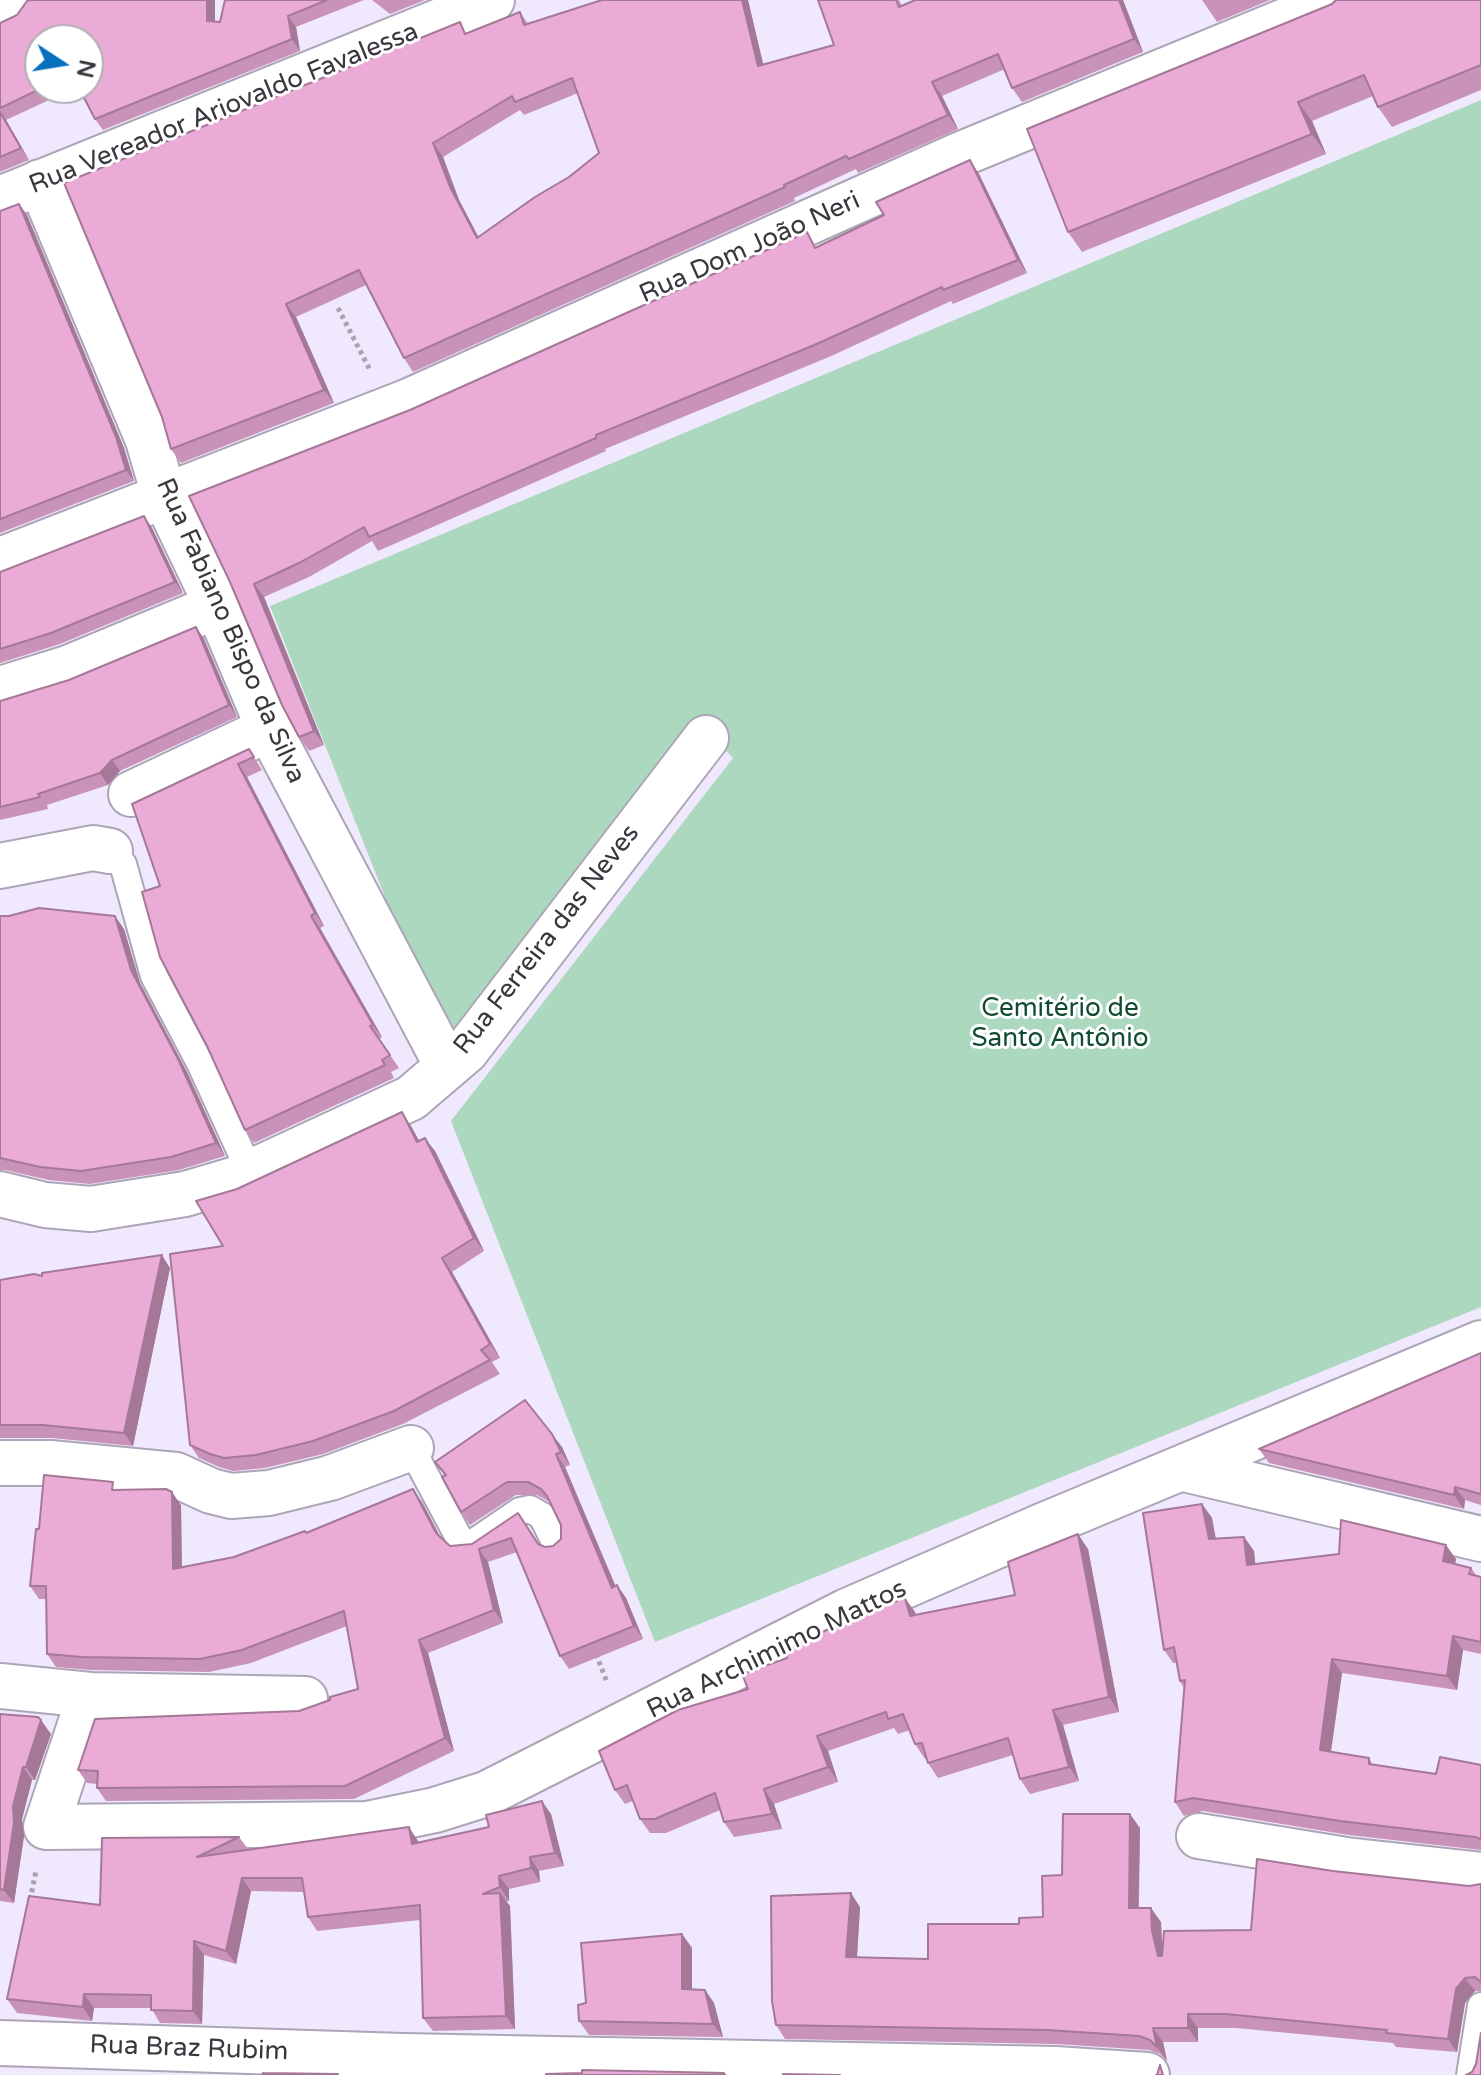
<!DOCTYPE html>
<meta charset="utf-8">
<style>
body{margin:0}
#map{position:relative;width:1481px;height:2075px;overflow:hidden;background:#f0e8fc;font-family:"Varela Round",sans-serif}
canvas{display:block}
.north{position:absolute;left:24px;top:24px;width:80px;height:80px;box-sizing:border-box;background:#fff;border:2px solid #b0afb2;border-radius:50%;rotate:102deg;font-size:22px;font-weight:700;line-height:32px;text-align:center;color:#3a373f}
.north::after{content:'';display:block;margin:auto;width:28px;height:36px;background:#0670bc;clip-path:polygon(50% 0,100% 100%,50% 72%,0 100%)}
</style>
<div id="map">
<canvas width="1481" height="2075"></canvas>
<div class="north">N</div>
</div>
<script>
const context = document.querySelector('canvas').getContext('2d');
context.lineJoin = 'round';
function paint(path, color) { context.fillStyle = color; context.fill(path, 'evenodd'); }
const toPath = rows => new Path2D(rows.map(r => 'M' + r).join(''));
function stroke(path, color, width, dash) { context.strokeStyle = color; context.lineWidth = width; context.lineCap = dash ? 'butt' : 'round'; context.setLineDash(dash || []); context.stroke(path); }
function write(font, color, halo, rows, align = 'center') {
  context.font = font + ' "Varela Round",sans-serif'; context.lineWidth = 6; context.setLineDash([]); context.textBaseline = 'middle'; context.strokeStyle = halo; context.fillStyle = color; for (const [text, x, y, turn = 0] of rows) {
    context.save(); context.translate(x, y); context.rotate((+turn || 0) * Math.PI / 180); context.textAlign = isNaN(turn) ? turn : align; if (halo) context.strokeText(text, 0, 0); context.fillText(text, 0, 0); context.restore();
  }
}
const green = toPath([
 [1481,100,1481,1307,655,1642,451,1121,733,758,700,722,444,1046,270,606]
]);
const path = toPath([
 [338,308,370,370],
 [596,1654,607,1682],
 [30,1900,36,1871]
]);
const lane = toPath([
 [110,851,123,864,154,976,201,1065,250,1172],
 [411,1448,459,1538,464,1544,473,1543,520,1511,530,1509,542,1516,556,1544],
 [1470,2075,1481,2006]
]);
const street = toPath([
 [0,12,12,5],
 [40,182,148,440,164,495,217,606,269,729,447,1066],
 [0,199,492,0],
 [0,560,409,401,959,155,1336,0],
 [0,689,68,668,217,606],
 [131,794,269,729],
 [0,866,93,848,110,851],
 [0,1194,45,1205,91,1209,185,1194,236,1179,411,1098,466,1051,706,738],
 [0,1463,50,1463,176,1475,211,1491,231,1496,269,1493,330,1478,411,1448],
 [1184,1469,1481,1539],
 [0,1686,90,1695,305,1699],
 [90,1695,46,1827,367,1824,435,1810,486,1794,845,1612,1042,1526,1481,1343],
 [1199,1836,1346,1860,1481,1875],
 [0,2043,403,2056,1055,2069,1147,2075]
]);
const wall = toPath([
 [30,0,215,0,215,21,220,22,225,0,364,0,296,27,300,51,103,130,95,119,88,40,40,88,75,88,6,120,29,160,0,172,0,23,17,15],
 [372,0,425,0,390,14],
 [602,0,748,0,763,65,834,45,818,0,899,0,902,6,1123,0,1143,52,1022,102,1012,88,1005,69,942,96,958,129,858,173,856,169,794,198,795,201,413,372,404,358,366,285,296,317,334,403,181,463,171,449,468,33,520,12,528,24],
 [578,93,599,153,569,177,478,237,459,200,443,157,520,110,524,115],
 [1202,0,1270,0,1217,22],
 [1481,0,1481,90,1392,127,1378,107,1373,96,1312,121,1326,154,1082,252,1068,232,1332,4],
 [979,174,1027,273,953,304,951,301,829,357,605,449,606,451,378,551,372,541,309,577,264,597,324,745,309,751,299,737,230,582,410,410,818,247],
 [19,204,27,215,124,448,134,481,0,533,0,211],
 [144,516,152,528,183,593,60,644,0,663,0,572],
 [196,627,204,639,237,717,120,771,108,785,47,805,48,809,0,820,0,701,69,680],
 [249,749,262,770,247,777,324,926,320,928,382,1037,379,1039,399,1068,391,1072,394,1078,254,1143,245,1130,132,804],
 [0,916,124,929,140,983,187,1072,225,1156,179,1170,90,1184,49,1180,5,1170,0,1170],
 [411,1126,419,1141,435,1151,484,1251,452,1272,500,1358,492,1362,500,1374,403,1424,323,1454,265,1468,233,1471,219,1467,199,1458,190,1445,223,1246,237,1189],
 [170,1268,133,1446,52,1438,0,1438,0,1280,42,1276],
 [1481,1353,1481,1505,1465,1500,1464,1509,1269,1463,1259,1449],
 [562,1447,570,1465,565,1467,615,1586,617,1585,626,1598,643,1639,569,1669,560,1656,517,1552,488,1562,503,1623,428,1653,454,1751,354,1799,106,1801,97,1788,97,1784,87,1783,78,1770,299,1711,358,1689,347,1626,251,1663,209,1672,91,1670,56,1667,47,1654,46,1599,39,1599,30,1586,39,1529,118,1490,181,1505,182,1567,234,1557,306,1533,422,1502,440,1537,450,1546,472,1544,518,1513,539,1544,545,1547,553,1546,561,1539,561,1525,550,1502,537,1495,516,1495,470,1525,461,1512,445,1475,435,1462],
 [1202,1504,1212,1518,1216,1539,1244,1537,1254,1551,1255,1564,1456,1559,1455,1564,1471,1568,1476,1575,1481,1577,1481,1654,1463,1650,1457,1690,1342,1673,1331,1752,1369,1758,1373,1765,1436,1774,1481,1765,1481,1850,1349,1835,1203,1811,1184,1816,1175,1802,1184,1688,1180,1681,1177,1663,1173,1663,1164,1650],
 [1088,1549,1119,1712,1063,1725,1079,1781,1030,1794,1020,1779,1013,1755,938,1778,928,1763,927,1759,925,1759,915,1744,910,1730,898,1734,894,1728,828,1751,838,1782,774,1804,782,1829,734,1837,724,1822,720,1810,666,1833,650,1833,640,1819,633,1801,625,1804,615,1790,748,1689,915,1612,916,1615,1015,1595],
 [0,1714,51,1734,35,1780,32,1780,22,1819,24,1836,14,1903,0,1901],
 [551,1814,564,1866,539,1871,540,1882,509,1889,509,1901,506,1902,510,1906,515,2029,433,2031,423,2018,420,1920,317,1931,308,1917,304,1892,251,1891,236,1964,204,1955,202,2024,160,2023,151,2008,94,2008,92,2021,17,2013,7,1999,100,1905,239,1837,249,1850,418,1841,419,1843],
 [1140,1828,1139,1908,1161,1922,1162,1948,1251,1930,1333,1871,1469,1886,1481,1884,1481,1991,1475,1991,1465,2003,1457,2052,1396,2047,1393,2043,1236,2028,1198,2028,1198,2042,1163,2042,1167,2061,1160,2054,1149,2050,1057,2044,785,2039,776,2025,860,1907,857,1957,928,1959,1019,1924,1043,1917,1062,1875],
 [682,1934,692,1948,692,1990,705,1990,714,2003,723,2037,589,2035,579,2021,586,2003]
]);
const shadedWall = toPath([
 [207,0,215,0,215,32,207,21],
 [742,0,748,0,767,80,758,66],
 [1119,0,1123,0,1143,52,1134,39],
 [288,16,296,27,300,51,292,39],
 [932,82,942,96,958,129,948,115],
 [1298,102,1312,121,1326,154,1312,134],
 [0,111,6,120,29,160,21,148],
 [433,143,443,157,459,200,486,251,477,238,450,187],
 [970,160,979,174,1027,273,1018,260],
 [19,204,27,215,124,448,134,481,126,470],
 [286,304,296,317,334,403,324,390],
 [144,516,152,528,183,593,175,582],
 [254,584,264,597,324,745,314,731],
 [196,627,204,639,237,717,229,705],
 [112,760,120,771,108,785,100,773],
 [238,764,247,777,324,926,315,913],
 [115,916,124,929,140,983,187,1072,225,1156,216,1143,131,970],
 [311,916,320,928,382,1037,373,1025],
 [402,1112,411,1126,427,1155,417,1142],
 [425,1138,435,1151,484,1251,474,1238],
 [162,1255,170,1268,133,1446,124,1433],
 [442,1258,452,1272,500,1358,490,1344],
 [552,1434,562,1447,570,1465,561,1452],
 [556,1454,565,1467,622,1601,612,1588],
 [1455,1487,1465,1500,1464,1509,1454,1495],
 [413,1489,422,1502,445,1546,436,1533],
 [172,1492,181,1505,182,1582,173,1569],
 [1202,1504,1212,1518,1218,1553,1209,1539],
 [1078,1534,1088,1549,1119,1712,1109,1697],
 [1244,1537,1254,1551,1257,1579,1247,1565],
 [1446,1545,1456,1559,1453,1575,1443,1561],
 [479,1549,488,1562,503,1623,494,1610],
 [617,1585,626,1598,643,1639,634,1626],
 [905,1598,915,1612,920,1631,910,1616],
 [1453,1636,1463,1650,1457,1690,1447,1676],
 [419,1640,428,1653,454,1751,445,1738],
 [1332,1659,1342,1673,1329,1764,1320,1750],
 [1053,1710,1063,1725,1079,1781,1069,1767],
 [41,1720,51,1734,35,1780,26,1767],
 [817,1736,828,1751,838,1782,828,1767],
 [23,1767,32,1780,22,1819,24,1836,14,1903,4,1890,13,1806],
 [764,1789,774,1804,782,1829,772,1814],
 [542,1801,551,1814,564,1866,555,1853],
 [1130,1814,1140,1828,1138,1922,1129,1908],
 [409,1827,418,1841,421,1858,412,1844],
 [530,1857,539,1871,540,1882,531,1868],
 [499,1876,509,1889,509,1901,500,1887],
 [242,1878,251,1891,236,1964,226,1951],
 [500,1893,510,1906,515,2029,506,2016],
 [851,1893,860,1907,856,1971,846,1957],
 [1151,1908,1161,1922,1162,1945,1168,1970,1158,1956,1152,1931],
 [682,1934,692,1948,692,2003,682,1989],
 [194,1941,204,1955,202,2024,193,2011],
 [1465,1978,1475,1991,1465,2003,1457,2052,1448,2039,1456,1989],
 [705,1990,714,2003,723,2037,713,2024],
 [84,1994,94,2008,92,2021,83,2007],
 [1188,2014,1198,2028,1198,2042,1188,2028],
 [1153,2028,1163,2042,1167,2061,1157,2047]
]);
const building = toPath([
 [30,0,207,0,207,21,220,22,225,0,327,0,288,16,292,39,95,119,79,88,88,88,88,40,40,40,40,88,42,88,0,108,0,23,17,15,27,1,30,0],
 [602,0,742,0,758,66,834,45,818,0,896,0,899,7,915,0,1119,0,1134,39,1012,88,998,54,932,82,948,115,849,159,846,156,784,185,785,187,404,358,359,270,286,304,324,390,171,449,162,417,64,183,460,22,465,34,520,12,524,25,602,0],
 [572,78,599,153,569,177,535,197,477,238,450,187,433,143,512,96,515,102,572,78],
 [1336,0,1481,0,1481,65,1378,107,1364,75,1298,102,1312,134,1068,232,1027,129,1332,4,1336,0],
 [0,112,21,148,0,157,0,112],
 [970,160,1018,260,943,290,942,287,819,343,596,435,596,438,369,537,364,527,299,563,254,584,314,731,299,737,282,705,230,582,189,496,410,410,807,232,815,248,884,215,876,202,970,160],
 [19,204,116,437,126,470,0,519,0,211,19,204],
 [144,516,175,582,51,633,0,649,0,572,144,516],
 [196,627,229,705,112,760,100,773,38,794,40,797,0,807,0,701,69,680,196,627],
 [249,749,254,757,238,764,315,913,311,916,373,1025,370,1026,390,1055,382,1060,385,1065,245,1130,207,1046,160,957,142,892,160,886,132,804,249,749],
 [39,908,115,916,131,970,178,1059,216,1143,171,1157,81,1171,40,1167,0,1158,0,916,9,916,39,908],
 [402,1112,417,1142,425,1138,474,1238,442,1258,490,1344,481,1350,490,1360,394,1411,313,1441,256,1455,224,1458,210,1454,190,1445,170,1254,223,1246,196,1201,237,1189,402,1112],
 [162,1255,124,1433,43,1425,0,1425,0,1280,34,1274,42,1276,42,1273,162,1255],
 [1481,1353,1481,1494,1455,1487,1454,1495,1259,1449,1481,1353],
 [525,1400,552,1434,561,1452,556,1454,612,1588,617,1585,634,1626,560,1656,511,1538,479,1549,494,1610,419,1640,445,1738,345,1786,97,1788,98,1771,78,1770,95,1719,299,1711,330,1700,330,1697,358,1689,344,1611,242,1650,200,1659,82,1657,47,1654,46,1586,30,1586,36,1529,39,1529,44,1475,113,1482,112,1490,166,1489,172,1492,173,1569,234,1557,305,1531,306,1533,413,1489,436,1533,450,1546,472,1544,518,1513,538,1544,545,1547,553,1546,561,1539,561,1525,547,1496,541,1489,528,1482,507,1482,461,1512,442,1477,446,1475,435,1462,525,1400],
 [1202,1504,1209,1539,1244,1537,1247,1565,1339,1554,1341,1520,1446,1545,1443,1561,1471,1568,1469,1574,1481,1577,1481,1642,1453,1636,1447,1676,1332,1659,1320,1750,1369,1758,1369,1764,1436,1774,1440,1757,1481,1765,1481,1839,1475,1837,1340,1821,1193,1798,1175,1802,1185,1680,1180,1681,1174,1647,1164,1650,1143,1513,1202,1504],
 [1078,1534,1109,1697,1053,1710,1069,1767,1020,1779,1008,1738,928,1763,922,1743,915,1744,903,1714,888,1719,886,1712,817,1736,828,1767,764,1789,772,1814,724,1822,715,1793,655,1819,640,1819,627,1785,615,1790,599,1751,678,1710,748,1689,742,1674,787,1658,785,1651,858,1614,905,1598,910,1616,1015,1595,1008,1562,1078,1534],
 [0,1714,38,1717,41,1720,26,1767,23,1767,13,1806,14,1823,4,1890,0,1889,0,1714],
 [542,1801,555,1853,530,1857,531,1868,499,1876,500,1887,483,1894,500,1893,506,2016,423,2018,420,1905,308,1917,302,1878,242,1878,226,1951,194,1941,193,2011,151,2010,151,1995,84,1994,83,2007,7,1999,29,1896,100,1905,102,1838,239,1837,197,1857,409,1827,412,1844,489,1827,486,1815,542,1801],
 [1063,1814,1130,1814,1129,1908,1151,1908,1152,1931,1158,1956,1162,1956,1164,1931,1251,1930,1257,1859,1333,1871,1469,1886,1481,1884,1481,1982,1475,1977,1465,1978,1456,1989,1448,2039,1386,2033,1387,2030,1226,2014,1188,2014,1188,2028,1153,2028,1157,2047,1150,2040,1139,2036,1047,2030,776,2025,772,2001,771,1896,851,1893,846,1957,928,1959,928,1924,1019,1924,1019,1918,1043,1917,1042,1876,1062,1875,1063,1814],
 [682,1934,682,1989,705,1990,713,2024,579,2021,578,2005,586,2003,581,1943,682,1934],
 [1481,2033,1481,2075,1466,2075,1472,2072,1476,2064,1481,2033],
 [1160,2065,1163,2075,1156,2075,1157,2075,1160,2065],
 [582,2070,724,2073,725,2075,546,2075,546,2074,582,2073,582,2070],
 [263,2073,338,2074,338,2075,262,2075,263,2073],
 [783,2074,840,2075,783,2075,783,2074]
]);
const streetNames = [
 ["Rua Vereador Ariovaldo Favalessa",224,109,-22],
 ["Rua Dom João Neri",750,248,-24],
 ["Rua Fabiano Bispo da Silva",230,631,66],
 ["Rua Ferreira das Neves",547,940,-52],
 ["Rua Archimimo Mattos",777,1650,-26],
 ["Rua Braz Rubim",189,2049,2]
];
const parkNames = [
 ["Cemitério de",1060,1009],
 ["Santo Antônio",1060,1039]
];
paint(green, '#acd8bf');
stroke(lane, '#aca5b8', 30);
stroke(street, '#aca5b8', 48);
stroke(path, '#a9a2b2', 5, [4, 4]);
stroke(lane, '#fff', 26);
stroke(street, '#fff', 44);
paint(wall, '#c993b9');
paint(shadedWall, '#a47896');
paint(building, '#eaabd7');
stroke(building, '#a47896', 2);
write('26px', '#3a373f', '#fff', streetNames);
write('26px', '#104b32', '#fff', parkNames);
</script>
